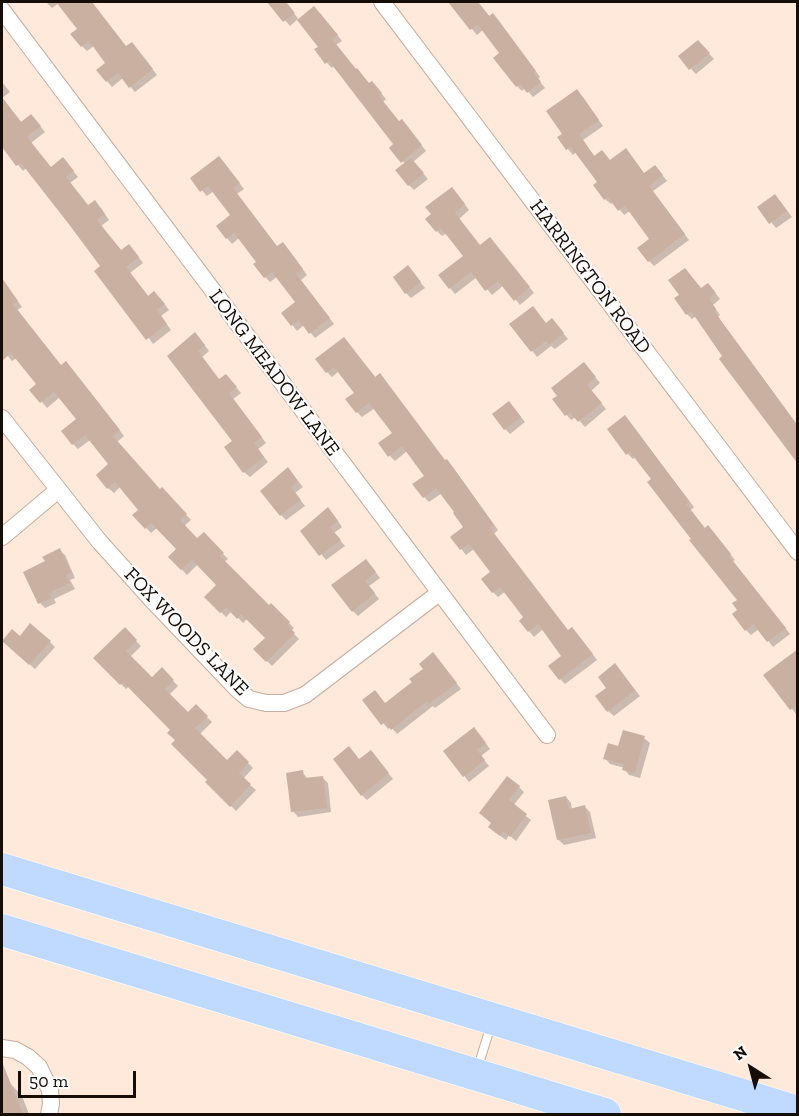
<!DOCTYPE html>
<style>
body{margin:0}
#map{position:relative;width:799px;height:1116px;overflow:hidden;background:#fee9db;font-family:"Zilla Slab",serif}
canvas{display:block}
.frame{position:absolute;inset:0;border:3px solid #150d07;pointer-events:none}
.north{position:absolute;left:721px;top:1038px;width:60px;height:60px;-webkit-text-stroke:4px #fbfbfb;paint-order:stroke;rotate:324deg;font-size:16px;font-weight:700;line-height:24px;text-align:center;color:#150d07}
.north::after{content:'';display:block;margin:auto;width:21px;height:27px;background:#150d07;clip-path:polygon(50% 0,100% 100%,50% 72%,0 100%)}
.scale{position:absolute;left:18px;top:1071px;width:118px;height:27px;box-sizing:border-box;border:3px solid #150d07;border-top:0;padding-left:8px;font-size:18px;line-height:21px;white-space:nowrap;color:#150d07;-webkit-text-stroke:4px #fbfbfb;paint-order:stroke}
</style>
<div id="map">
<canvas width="799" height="1116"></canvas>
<div class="frame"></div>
<div class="north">N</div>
<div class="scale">50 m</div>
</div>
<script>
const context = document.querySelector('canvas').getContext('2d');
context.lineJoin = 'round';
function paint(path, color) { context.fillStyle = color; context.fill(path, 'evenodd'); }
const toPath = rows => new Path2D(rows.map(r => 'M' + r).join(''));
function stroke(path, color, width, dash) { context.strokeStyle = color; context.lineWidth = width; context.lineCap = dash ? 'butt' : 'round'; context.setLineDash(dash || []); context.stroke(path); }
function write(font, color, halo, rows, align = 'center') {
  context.font = font + ' "Zilla Slab",serif'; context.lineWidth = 4.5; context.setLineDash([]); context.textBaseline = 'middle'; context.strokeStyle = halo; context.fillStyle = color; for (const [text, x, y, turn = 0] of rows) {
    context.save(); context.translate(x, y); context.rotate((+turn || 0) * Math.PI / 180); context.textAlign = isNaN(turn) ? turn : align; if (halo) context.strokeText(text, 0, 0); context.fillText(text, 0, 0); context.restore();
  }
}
const shadow = toPath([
 [46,2,90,2,127,48,137,49,157,75,135,92,123,78,112,87,98,70,107,63,94,46,87,51,82,46,79,29,59,3,52,8],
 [269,2,286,2,299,20,320,13,342,41,336,45,356,71,369,84,377,88,386,99,383,102,400,123,407,126,426,151,413,162,428,179,414,190,409,185,405,165,395,145,334,66,332,68,327,63,320,47,298,19,290,26],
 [450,2,478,2,490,17,498,20,540,77,538,79,545,88,533,97,525,88,522,91,517,86,501,53,483,30,477,35],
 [703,47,714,59,696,74,691,69],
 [2,82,10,92,2,98,22,123,36,121,45,132,31,143,51,169,68,165,78,177,70,183,88,207,100,207,109,220,101,226,122,251,134,251,143,263,130,273,149,297,160,298,169,310,161,316,171,330,153,344,102,267,27,167,23,171,2,145],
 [582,96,603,126,583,140,595,157,645,174,660,172,667,181,653,191,689,240,654,266,649,261,651,239,630,211,624,215,614,202,611,204,605,199,595,185,599,182,576,152,573,155,559,138,564,134],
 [224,163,244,189,237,194,278,248,288,249,307,275,301,280,334,324,315,338,304,325,297,331,283,313,297,302,277,277,270,282,265,277,258,263,239,238,232,244,227,238,218,226,232,215,214,191,207,196,192,179],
 [457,194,469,210,459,219,480,246,495,244,534,293,520,305,504,285,492,295,477,277,455,294,440,276,465,256,447,233,442,236,437,231],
 [780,201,792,217,776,228,759,207],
 [685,270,701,290,713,290,720,299,713,305,720,315,718,317,798,426,798,464,696,316,692,319,687,314,681,295],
 [413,273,425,288,411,298,406,293],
 [2,280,22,307,17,310,61,366,90,392,124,436,117,442,160,491,162,489,191,520,184,526,197,540,204,534,228,559,224,562,269,607,271,605,294,628,291,631,299,639,272,666,255,649,267,638,248,618,243,623,232,611,226,617,206,597,218,585,198,564,187,575,170,557,178,549,158,527,151,533,134,515,140,510,120,487,114,493,108,488,110,465,90,440,78,449,73,444,78,419,60,397,47,408,32,390,38,385,17,358,12,361,2,349,2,340,11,332,2,320],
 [512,324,557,326,568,339,555,349,551,346,537,357],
 [200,339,209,351,202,357,220,381,231,381,241,393,233,399,266,443,258,449,268,462,250,477,244,472,234,441,169,356],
 [344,339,445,461,452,466,498,530,494,534,568,632,577,634,597,660,565,684,560,679,564,656,543,629,534,637,529,631,526,617,506,591,498,597,493,592,492,572,474,549,466,555,452,537,465,527,456,512,442,493,429,502,424,497,426,476,407,451,395,461,390,456,394,433,375,408,362,417,357,412,356,393,339,371,332,377,327,372],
 [589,369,600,383,591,391,606,409,585,427,576,417,571,420,554,400],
 [514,408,525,422,510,434,505,429],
 [630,423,694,507,691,510,705,529,713,532,735,560,733,561,790,634,773,647,759,629,751,635,746,630,739,610,739,601,653,480,636,457,633,459,628,454,609,429],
 [288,469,303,487,295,493,305,506,286,520,281,515],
 [333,514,342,527,334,533,345,546,326,560,302,531],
 [59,550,65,555,75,578,70,580,75,589,54,599,56,603,45,608,40,603,46,562],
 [371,566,380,578,369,586,379,599,358,616,353,611],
 [125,630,141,646,130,657,152,679,162,669,178,686,169,695,188,714,196,706,212,722,199,735,227,762,237,752,253,768,243,779,256,790,236,811,207,782,209,780,177,740,172,730,129,686,126,689,95,658],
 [20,638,50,642,55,647,35,669,9,646],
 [798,651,798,714,797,715,765,676],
 [438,660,461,689,435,708,433,706,397,734,391,727,388,729,364,700,385,705,414,683],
 [620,671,640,696,614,716,608,711],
 [479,734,490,749,481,756,489,766,469,782,445,751],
 [644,738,650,743,640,778,629,775,624,769,625,768,610,764,605,758,619,748],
 [376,757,393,779,367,800,362,795],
 [302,772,308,779,322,777,328,783,331,812,298,817,293,811],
 [519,787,524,792,513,806,531,820,516,841,509,835,506,840,495,832,493,823,486,818],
 [566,797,571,803,572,810,585,807,590,812,596,838,564,845,558,839],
 [2,1082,5,1085,10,1083,22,1096,29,1114,2,1114]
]);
const building = toPath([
 [56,2,92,2,126,46,132,42,153,69,129,88,118,73,106,82,96,70,105,63,89,41,81,47,70,34,77,29],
 [267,2,286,2,295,13,283,22],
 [448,2,478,2,489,16,493,13,536,71,534,73,541,82,527,93,520,84,516,87,493,58,499,53,478,25,470,30],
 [314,6,338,35,332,39,356,69,357,68,369,83,372,81,382,93,379,96,399,121,402,119,422,145,401,163,389,148,393,144,329,61,325,64,314,49,318,47,297,20],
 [698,40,710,53,689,70,678,56],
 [577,89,599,120,579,134,594,156,602,150,610,160,626,148,644,173,655,165,663,175,649,186,685,234,648,262,637,248,649,239,625,206,618,211,608,197,604,200,593,185,597,182,571,147,566,150,557,137,562,134,546,111],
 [2,97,21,122,31,114,41,126,27,137,51,167,63,157,74,171,66,177,88,205,95,200,105,214,97,220,121,250,129,244,139,257,126,267,148,296,154,291,165,304,157,310,167,324,146,340,94,271,100,266,68,223,21,163,16,166,2,147],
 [219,156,240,183,233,188,277,246,283,242,303,269,296,274,330,318,309,334,299,320,291,326,281,313,295,302,272,272,264,278,253,264,256,262,234,233,226,239,216,226,230,215,208,186,200,192,190,178],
 [411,158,424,173,408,186,395,170],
 [452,187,465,204,455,213,480,245,490,237,530,287,514,301,498,281,485,291,471,272,449,289,438,275,463,256,441,228,436,232,425,219,431,214,425,207],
 [775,194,787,211,769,224,757,207],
 [408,265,421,282,405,294,393,277],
 [685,268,701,288,708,283,716,293,709,299,716,309,714,311,798,426,798,464,719,359,722,356,691,311,686,315,674,298,679,295,668,280],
 [2,278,18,301,13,304,61,365,66,361,120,430,113,436,160,489,162,487,187,514,180,520,197,538,204,532,224,553,220,556,269,605,271,603,290,622,287,625,295,633,266,662,253,649,265,638,241,614,237,619,226,607,220,613,204,597,216,585,192,560,181,570,168,557,176,549,151,523,145,529,132,515,138,510,115,482,107,489,96,475,108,464,85,435,72,445,61,431,76,419,54,392,40,403,29,390,36,384,11,353,2,361],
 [533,306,546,323,552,318,564,333,549,345,546,341,531,352,509,324],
 [195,332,205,345,198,351,219,379,226,374,237,387,229,393,262,437,254,443,264,457,243,473,224,447,232,441,167,356],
 [344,337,375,377,380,373,445,460,447,459,494,525,490,528,568,630,572,627,593,654,559,680,548,666,561,656,538,624,528,632,519,621,523,617,500,587,492,593,481,579,490,572,469,544,460,550,450,537,463,527,453,513,454,512,436,488,423,498,412,484,424,476,402,446,388,457,378,443,392,433,369,403,356,413,345,399,354,393,334,367,326,373,315,359],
 [584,362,596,377,587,385,602,403,578,422,570,412,565,416,552,399,557,396,551,388],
 [509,401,521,417,504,430,492,414],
 [625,415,689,501,686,504,705,528,708,525,731,554,729,556,786,628,767,642,753,624,745,631,732,614,737,610,732,603,737,600,689,540,691,539,647,482,651,479,630,452,626,455,607,429],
 [288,467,298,481,291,487,301,500,280,516,260,491],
 [328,507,338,521,330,527,341,540,319,556,300,531],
 [60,548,71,572,66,575,70,583,49,593,51,598,38,604,23,572,45,561,42,557],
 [366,559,376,572,365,581,375,593,352,612,331,585],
 [30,623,51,641,29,665,2,641,12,629,20,636],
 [125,627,137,640,126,651,152,677,162,667,174,680,165,689,188,712,196,704,208,716,195,728,227,760,237,750,249,762,239,773,251,784,230,807,205,782,207,780,171,744,175,740,167,733,170,730,123,682,120,685,93,658],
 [798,649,798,705,790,710,763,675],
 [433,652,457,683,429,704,427,701,391,730,385,722,381,725,362,700,375,690,385,703,412,682,409,679,423,669,419,664],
 [615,663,635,690,607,712,595,696,606,688,598,677],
 [474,727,486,743,477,750,485,760,463,777,443,751],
 [623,730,645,736,635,773,622,770,624,764,603,759,608,743,618,746],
 [349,746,359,759,371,750,389,773,361,796,333,759],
 [303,770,304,778,323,776,327,808,291,812,286,773],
 [507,776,520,786,509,800,527,814,510,837,503,831,500,836,488,827,491,823,479,813],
 [566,796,569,809,585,805,591,833,557,840,548,800],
 [2,1062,23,1114,2,1114]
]);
const lane = toPath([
 [477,1070,491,1025]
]);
const street = toPath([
 [382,2,798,552],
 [2,10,547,735],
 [2,418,99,541,151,599,237,689,249,699,266,703,284,703,305,695,439,593],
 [2,537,58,490],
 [2,1048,15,1050,28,1057,39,1067,50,1090,51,1104,49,1114]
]);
const highway = toPath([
 [2,869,798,1112],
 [2,930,605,1114]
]);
const streetNames = [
 ["HARRINGTON ROAD",590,277,53],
 ["LONG MEADOW LANE",274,373,53],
 ["FOX WOODS LANE",186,632,46]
];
paint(shadow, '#0003');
paint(building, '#cab0a0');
stroke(lane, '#c6ad9c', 10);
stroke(street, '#c6ad9c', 18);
stroke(highway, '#fff', 33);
stroke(lane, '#fff', 8);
stroke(street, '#fff', 16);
stroke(highway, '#bfdafe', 32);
write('20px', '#150d07', '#fbfbfb', streetNames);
</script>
